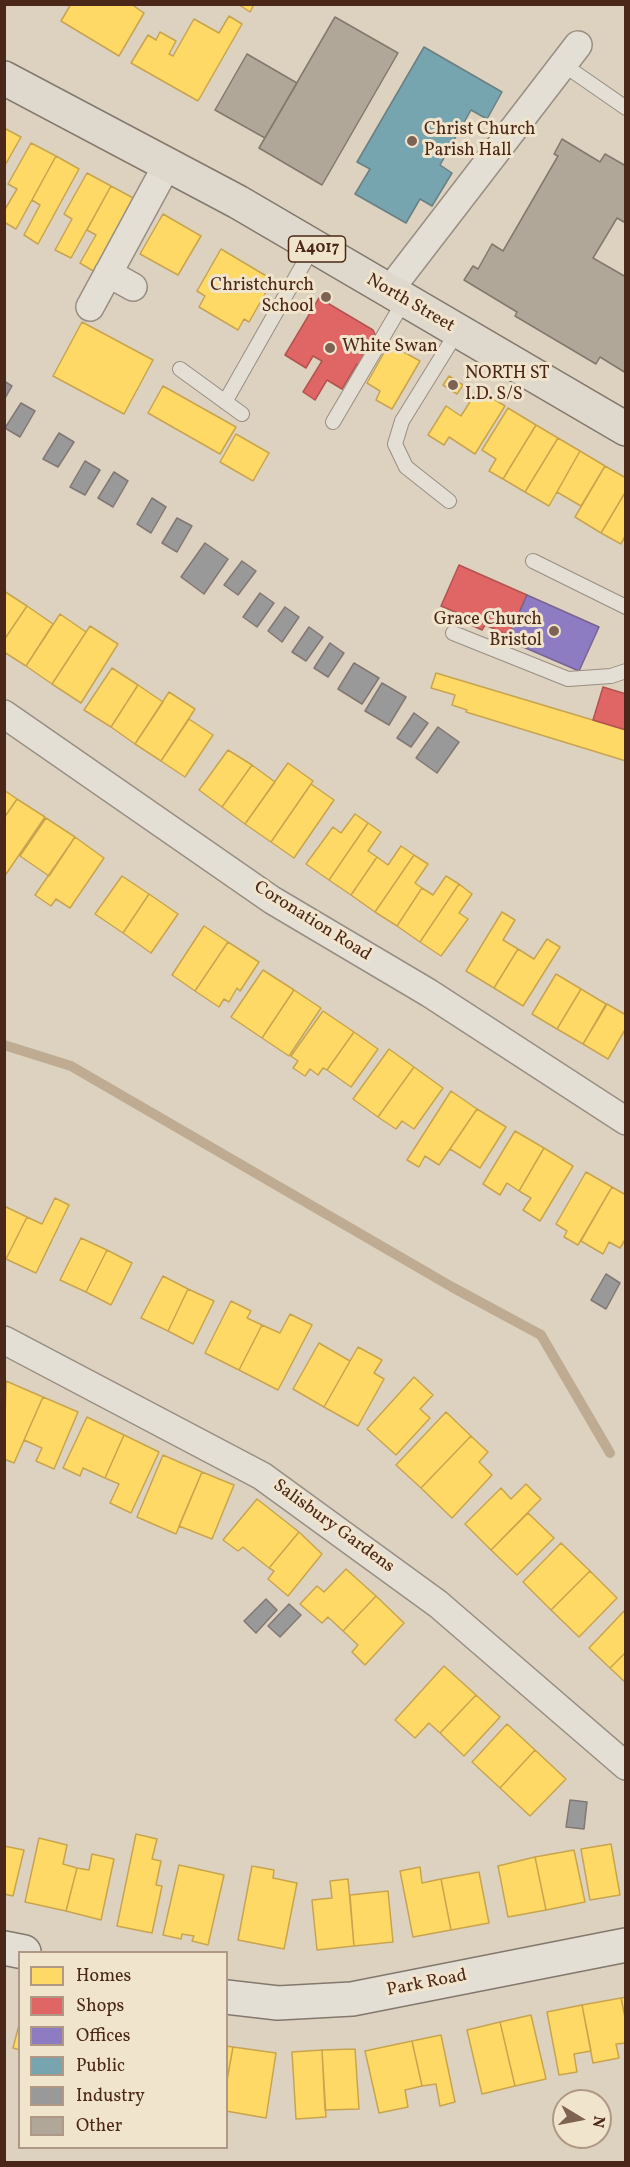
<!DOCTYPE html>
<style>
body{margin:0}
#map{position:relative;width:630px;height:2167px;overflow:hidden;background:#dcd2bf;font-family:Vollkorn,serif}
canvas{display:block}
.frame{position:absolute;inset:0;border:6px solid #4b2719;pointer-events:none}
.legend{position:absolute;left:18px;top:1951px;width:210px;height:198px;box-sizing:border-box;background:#f1e4cd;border:2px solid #af9885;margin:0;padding:8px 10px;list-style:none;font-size:18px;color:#4b2719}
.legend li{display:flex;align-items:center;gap:12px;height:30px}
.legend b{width:30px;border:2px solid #af9885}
.north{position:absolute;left:552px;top:2089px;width:60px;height:60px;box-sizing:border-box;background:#f1e4cd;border:2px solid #af9885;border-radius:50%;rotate:100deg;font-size:16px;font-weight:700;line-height:24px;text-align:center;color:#4b2719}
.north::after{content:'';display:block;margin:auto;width:21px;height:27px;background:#7e6353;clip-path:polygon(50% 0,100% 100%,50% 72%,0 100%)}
</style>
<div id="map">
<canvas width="630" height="2167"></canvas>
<div class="frame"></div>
<ul class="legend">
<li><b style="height:16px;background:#ffd966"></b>Homes</li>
<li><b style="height:16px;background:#e06666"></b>Shops</li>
<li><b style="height:16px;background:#8e7cc3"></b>Offices</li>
<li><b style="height:16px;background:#76a5af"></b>Public</li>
<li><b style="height:16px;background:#999"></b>Industry</li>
<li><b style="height:16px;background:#b0a799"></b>Other</li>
</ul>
<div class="north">N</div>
</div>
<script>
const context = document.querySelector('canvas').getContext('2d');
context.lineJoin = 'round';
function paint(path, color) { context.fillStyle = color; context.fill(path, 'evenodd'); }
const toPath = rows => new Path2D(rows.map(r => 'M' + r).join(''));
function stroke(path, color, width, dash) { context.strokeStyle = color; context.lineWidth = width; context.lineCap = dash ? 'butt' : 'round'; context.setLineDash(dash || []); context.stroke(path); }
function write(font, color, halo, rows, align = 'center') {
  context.font = font + ' Vollkorn,serif'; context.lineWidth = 6; context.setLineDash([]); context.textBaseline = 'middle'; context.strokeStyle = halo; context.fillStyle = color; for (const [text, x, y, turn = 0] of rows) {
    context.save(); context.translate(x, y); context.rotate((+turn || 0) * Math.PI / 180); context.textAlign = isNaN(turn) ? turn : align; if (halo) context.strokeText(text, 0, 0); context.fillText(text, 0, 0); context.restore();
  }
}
const homes = toPath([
 [71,4,131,4,144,13,119,56,61,21,71,4],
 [238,4,254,4,250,12,238,4],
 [229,16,242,24,198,101,131,63,148,35,156,40,160,32,176,41,169,54,173,56,194,19,219,33,229,16],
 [4,128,21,137,4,167,4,128],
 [31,143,56,156,16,229,4,222,4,211,17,189,8,184,31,143],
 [56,156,79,169,38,244,24,235,40,205,32,200,56,156],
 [87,173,111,186,71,258,55,250,72,219,64,214,87,173],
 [111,186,135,199,95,272,80,263,96,235,87,230,111,186],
 [163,214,201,236,178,275,140,254,163,214],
 [221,249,273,280,249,322,244,319,238,330,199,307,205,296,197,291,221,249],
 [82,322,153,360,124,414,53,376,82,322],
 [389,344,420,361,392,409,376,400,380,391,367,383,389,344],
 [449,376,463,385,457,394,443,385,449,376],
 [163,386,236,427,220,454,148,413,163,386],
 [478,389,505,406,475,454,449,437,444,445,428,435,446,406,461,416,478,389],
 [508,408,536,425,503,479,489,471,496,459,482,450,508,408],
 [536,425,558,438,525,492,503,479,536,425],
 [236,434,269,453,253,481,220,462,236,434],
 [558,438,580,451,549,506,525,492,558,438],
 [580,451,605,466,581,506,557,492,580,451],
 [605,466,626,478,626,491,601,533,575,517,605,466],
 [626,491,626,534,621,544,601,533,626,491],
 [4,591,27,606,4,640,4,591],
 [27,606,53,624,26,666,4,652,4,640,27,606],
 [60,614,86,632,52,684,26,666,60,614],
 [90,626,118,644,81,703,52,684,90,626],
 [112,668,138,685,111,727,84,710,112,668],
 [436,673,626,730,626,761,466,712,467,710,452,705,455,695,431,688,436,673],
 [138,685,163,702,135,744,111,727,138,685],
 [169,692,195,709,161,761,135,744,169,692],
 [189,719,213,735,185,777,161,761,189,719],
 [228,750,252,765,222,807,199,790,228,750],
 [288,763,313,781,271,842,245,824,288,763],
 [252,765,275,782,245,824,222,807,252,765],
 [311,784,334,800,294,858,271,842,311,784],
 [4,790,17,799,4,818,4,790],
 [17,799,45,817,4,877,4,818,17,799],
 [355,814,368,823,329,880,306,864,333,827,341,833,355,814],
 [46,818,75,837,49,876,20,856,46,818],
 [368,823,381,832,368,851,377,857,351,895,329,880,368,823],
 [75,837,104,858,70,908,56,899,51,906,35,895,75,837],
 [401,846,414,855,375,912,351,895,377,857,388,865,401,846],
 [414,855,428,864,415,883,422,888,397,926,375,912,414,855],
 [122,876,149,894,123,933,95,914,122,876],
 [446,876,459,884,420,942,397,926,422,888,433,895,446,876],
 [459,884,472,894,459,913,468,919,441,956,420,942,459,884],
 [149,894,178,914,151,953,123,933,149,894],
 [502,912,515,920,503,940,518,949,494,988,466,971,502,912],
 [204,926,228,942,195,991,172,975,204,926],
 [547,939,560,947,523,1006,494,988,518,949,534,959,547,939],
 [228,942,259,962,240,991,237,988,229,1002,224,999,219,1007,195,991,228,942],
 [263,970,294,990,262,1038,231,1017,263,970],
 [556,974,581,989,557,1029,532,1014,556,974],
 [581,989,606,1004,583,1044,557,1029,581,989],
 [294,990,321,1008,289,1056,262,1038,294,990],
 [607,1004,626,1015,626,1028,608,1059,583,1044,607,1004],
 [323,1011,354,1032,327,1070,323,1068,318,1075,310,1069,305,1076,293,1068,298,1061,291,1056,323,1011],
 [354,1032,378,1049,351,1087,327,1070,354,1032],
 [389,1049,414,1067,378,1117,353,1099,389,1049],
 [414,1067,443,1088,414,1129,402,1121,396,1129,378,1117,414,1067],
 [451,1091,477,1109,439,1165,425,1156,419,1167,407,1160,451,1091],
 [477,1109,506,1127,480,1168,450,1149,477,1109],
 [515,1131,544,1148,519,1191,507,1183,500,1195,483,1184,515,1131],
 [544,1148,573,1166,540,1221,523,1210,531,1198,519,1191,544,1148],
 [586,1172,612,1187,578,1245,564,1237,567,1231,556,1224,586,1172],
 [612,1187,626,1195,626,1238,620,1248,609,1242,603,1254,581,1241,612,1187],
 [55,1198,69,1205,36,1273,6,1259,27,1217,42,1224,55,1198],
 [4,1206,27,1217,6,1259,4,1258,4,1206],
 [81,1238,107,1250,86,1292,60,1280,81,1238],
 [107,1250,132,1263,111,1305,86,1292,107,1250],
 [163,1276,188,1289,168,1331,141,1318,163,1276],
 [188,1289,214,1301,193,1344,168,1331,188,1289],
 [231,1301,251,1311,247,1318,262,1325,239,1370,205,1353,231,1301],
 [290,1314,312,1325,278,1390,239,1370,262,1325,280,1333,290,1314],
 [319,1343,350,1361,324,1407,293,1389,319,1343],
 [358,1347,382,1360,374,1373,384,1379,358,1426,324,1407,358,1347],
 [414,1377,433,1395,420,1409,430,1418,396,1455,367,1429,414,1377],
 [6,1381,43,1397,14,1463,4,1459,6,1381],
 [43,1397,78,1412,54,1469,36,1461,42,1448,24,1440,43,1397],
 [446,1412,471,1436,421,1488,396,1465,446,1412],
 [87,1417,124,1435,105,1478,83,1468,80,1476,63,1468,87,1417],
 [124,1435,159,1452,131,1513,110,1503,119,1484,105,1478,124,1435],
 [471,1436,488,1452,479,1462,492,1475,452,1518,421,1488,471,1436],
 [163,1455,202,1472,176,1534,137,1517,163,1455],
 [202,1472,234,1485,212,1539,179,1526,202,1472],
 [526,1484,541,1499,491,1550,465,1524,501,1488,511,1499,526,1484],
 [257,1499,299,1532,269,1568,243,1547,238,1551,223,1540,257,1499],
 [528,1513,554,1538,517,1575,491,1550,528,1513],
 [299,1532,322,1554,288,1596,268,1579,274,1571,269,1568,299,1532],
 [561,1543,590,1571,551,1610,523,1582,561,1543],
 [346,1569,376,1596,343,1631,328,1617,322,1623,300,1604,317,1586,324,1592,346,1569],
 [590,1571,617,1598,579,1637,551,1610,590,1571],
 [376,1596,404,1623,365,1665,352,1652,358,1645,343,1631,376,1596],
 [626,1609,626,1652,610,1668,589,1648,626,1609],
 [626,1652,626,1683,610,1668,626,1652],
 [444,1666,476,1695,440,1733,429,1723,415,1738,395,1720,444,1666],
 [476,1695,500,1717,464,1756,440,1733,476,1695],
 [507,1724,535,1750,500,1788,472,1762,507,1724],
 [535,1750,566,1779,530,1816,500,1788,535,1750],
 [136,1834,157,1839,152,1859,161,1861,156,1885,162,1886,152,1933,117,1926,136,1834],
 [39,1838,67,1845,63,1864,77,1868,66,1911,25,1902,39,1838],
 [611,1844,620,1895,590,1900,581,1849,611,1844],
 [4,1846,24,1850,13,1896,4,1894,4,1846],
 [574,1850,585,1902,546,1910,535,1857,574,1850],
 [92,1854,114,1859,101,1920,66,1911,77,1868,89,1870,92,1854],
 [535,1857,546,1910,508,1917,498,1866,535,1857],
 [179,1865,224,1875,208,1945,192,1941,194,1936,182,1934,181,1939,163,1935,179,1865],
 [252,1866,274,1870,273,1878,297,1883,284,1949,238,1940,252,1866],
 [420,1867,422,1883,441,1879,451,1930,413,1937,400,1871,420,1867],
 [479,1872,489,1923,451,1930,441,1879,479,1872],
 [348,1879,354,1946,317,1950,312,1900,332,1898,330,1881,348,1879],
 [388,1891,393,1942,354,1946,350,1895,388,1891],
 [626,1997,626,2022,621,1998,626,1997],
 [621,1998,626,2022,626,2043,616,2044,619,2058,593,2063,582,2005,621,1998],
 [582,2005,591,2051,574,2054,577,2072,559,2075,547,2012,582,2005],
 [531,2015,546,2079,515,2086,500,2022,531,2015],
 [20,2021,20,2050,13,2048,20,2021],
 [500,2022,515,2086,482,2094,467,2030,500,2022],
 [441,2035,455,2102,440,2106,436,2084,422,2086,412,2041,441,2035],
 [412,2041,422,2086,405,2090,408,2107,379,2113,365,2051,412,2041],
 [226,2046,233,2047,226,2086,226,2046],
 [233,2047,276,2053,266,2118,226,2111,226,2086,233,2047],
 [355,2049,359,2109,325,2110,322,2050,355,2049],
 [322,2050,326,2117,296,2119,292,2052,322,2050]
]);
const shops = toPath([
 [319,298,373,330,376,336,361,367,357,364,342,389,327,380,315,400,303,392,322,361,313,356,306,368,285,355,319,298],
 [459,565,527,595,509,635,485,625,482,630,458,619,460,614,441,606,459,565],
 [603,687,626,694,626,730,593,720,603,687]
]);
const offices = toPath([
 [527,595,599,627,579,671,507,640,527,595]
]);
const public = toPath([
 [424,47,502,92,487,119,471,110,440,165,452,173,432,206,420,199,406,223,355,194,370,169,357,162,424,47]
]);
const industry = toPath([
 [4,381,12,386,4,400,4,381],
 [21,403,35,411,20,437,5,428,21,403],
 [59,433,74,442,58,467,43,459,59,433],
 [85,461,100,470,85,495,70,487,85,461],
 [114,472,128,481,113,507,98,498,114,472],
 [152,498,166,507,151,533,137,524,152,498],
 [177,518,192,526,177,552,162,543,177,518],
 [205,543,228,559,204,594,181,577,205,543],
 [242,561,256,571,238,595,224,585,242,561],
 [260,593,274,603,257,627,243,617,260,593],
 [285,607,299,617,282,642,268,631,285,607],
 [309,627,323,637,306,661,292,652,309,627],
 [330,643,344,653,328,677,314,668,330,643],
 [354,663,379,678,362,704,338,689,354,663],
 [382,683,406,697,389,725,365,711,382,683],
 [414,713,428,723,411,747,397,738,414,713],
 [438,727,459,742,437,773,416,758,438,727],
 [606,1274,620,1283,606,1309,591,1300,606,1274],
 [266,1599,277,1610,256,1633,244,1621,266,1599],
 [289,1604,301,1615,280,1637,268,1626,289,1604],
 [570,1800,587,1802,584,1829,566,1827,570,1800]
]);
const stream = toPath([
 [4,1045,71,1066,452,1287,541,1335,610,1453]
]);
const building = toPath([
 [335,17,398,53,322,185,259,148,335,17],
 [247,54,297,83,265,138,215,110,247,54],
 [562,139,600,162,605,154,626,166,626,219,624,222,617,218,593,258,626,277,626,373,600,357,596,364,515,316,517,312,464,280,473,266,478,269,492,244,503,251,558,156,554,154,562,139]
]);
const lane = toPath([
 [564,65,626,108],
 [180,369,242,414],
 [225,402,313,247],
 [333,422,404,301],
 [449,501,406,467,395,444,402,421,457,332],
 [533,561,626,607],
 [453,633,568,679,611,676,626,671]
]);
const street = toPath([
 [108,273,133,287],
 [388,292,578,45],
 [90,307,167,165],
 [4,714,272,900,429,993,626,1121],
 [4,1340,262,1476,438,1604,626,1766]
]);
const secondary = toPath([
 [4,1948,24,1952],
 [226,1997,278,2003,352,1999,626,1945]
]);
const primary = toPath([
 [4,78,238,202,626,429]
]);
const markers = [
 [412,141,6,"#7e6353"],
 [326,297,6,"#7e6353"],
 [330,348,6,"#7e6353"],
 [453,385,6,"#7e6353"],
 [554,631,6,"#7e6353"]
];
const shields = [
 [317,249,57]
];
const shieldNames = [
 ["A4017",317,249]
];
const poiNames = [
 ["Christ Church",424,131],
 ["Parish Hall",424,152],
 ["Christchurch",314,287,"right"],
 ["School",314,308,"right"],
 ["White Swan",342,348],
 ["NORTH ST",465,375],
 ["I.D. S/S",465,396],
 ["Grace Church",542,621,"right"],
 ["Bristol",542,642,"right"]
];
const streetNames = [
 ["North Street",410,304,30],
 ["Coronation Road",312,922,32],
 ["Salisbury Gardens",333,1527,36],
 ["Park Road",427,1984,-11]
];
paint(homes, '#ffd966');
stroke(homes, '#c9a44f', 1.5);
paint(shops, '#e06666');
stroke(shops, '#b3534f', 1.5);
paint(offices, '#8e7cc3');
stroke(offices, '#7a6290', 1.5);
paint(public, '#76a5af');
stroke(public, '#697f82', 1.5);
paint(industry, '#999');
stroke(industry, '#827773', 1.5);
stroke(stream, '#bfab92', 10);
paint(building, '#b0a799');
stroke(building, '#83786c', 1.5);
stroke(lane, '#988e82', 16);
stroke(street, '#988e82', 30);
stroke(secondary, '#83786c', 36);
stroke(primary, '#83786c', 36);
stroke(lane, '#e4dfd5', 14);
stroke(street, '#e4dfd5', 27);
stroke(secondary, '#e4dfd5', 33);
stroke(primary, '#dfd9cd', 33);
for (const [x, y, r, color] of markers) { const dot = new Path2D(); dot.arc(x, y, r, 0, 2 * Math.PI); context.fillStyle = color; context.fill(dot); stroke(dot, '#f1e4cd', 2); }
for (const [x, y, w] of shields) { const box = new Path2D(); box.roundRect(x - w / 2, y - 13, w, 26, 4.5); context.fillStyle = '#f1e4cd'; context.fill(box); stroke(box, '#4b2719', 1.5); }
write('bold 16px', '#4b2719', null, shieldNames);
write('18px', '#4b2719', '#f1e4cd', poiNames, 'left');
write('18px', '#4b2719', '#f1e4cd', streetNames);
</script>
